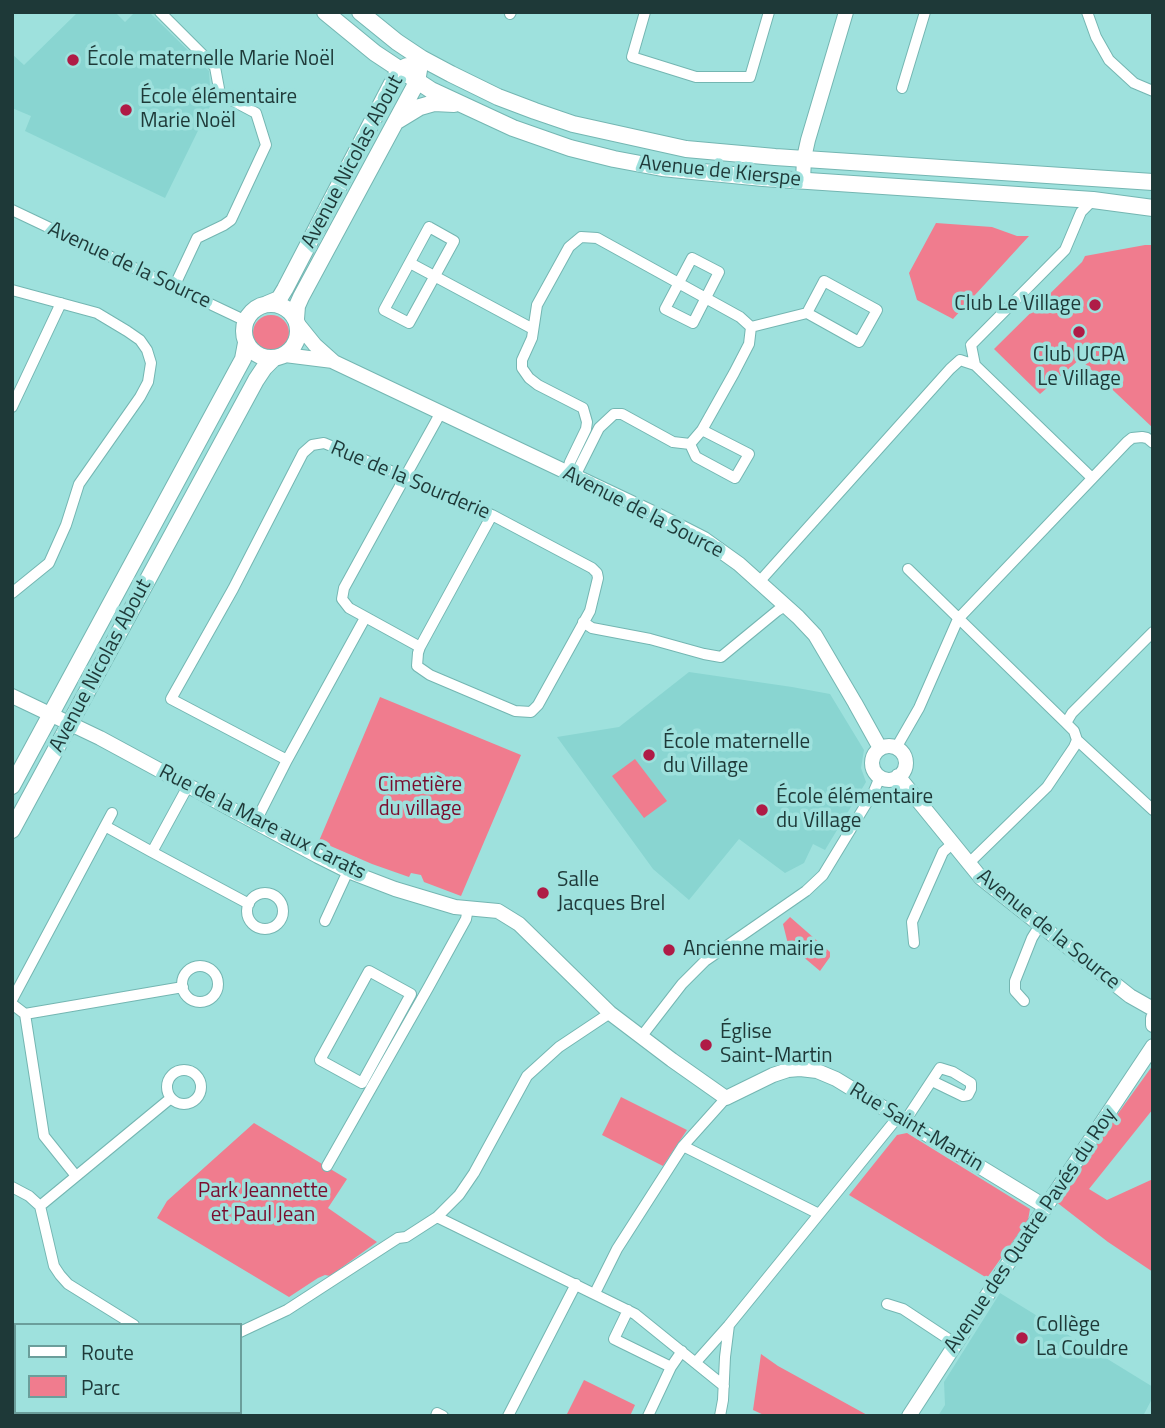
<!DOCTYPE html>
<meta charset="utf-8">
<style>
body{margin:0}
#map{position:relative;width:1165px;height:1428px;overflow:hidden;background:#9ee1dd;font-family:"Titillium Web",sans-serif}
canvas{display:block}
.frame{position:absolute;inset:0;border:14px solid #1e3938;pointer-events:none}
.legend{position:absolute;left:14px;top:1323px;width:228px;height:91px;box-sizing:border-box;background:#9ee1dd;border:2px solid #6b9e9b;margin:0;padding:9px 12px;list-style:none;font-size:21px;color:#1e3938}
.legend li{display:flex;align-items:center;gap:14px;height:35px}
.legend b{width:35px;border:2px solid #6b9e9b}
</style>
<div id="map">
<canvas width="1165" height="1428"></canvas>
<div class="frame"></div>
<ul class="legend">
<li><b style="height:9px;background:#fff"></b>Route</li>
<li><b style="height:19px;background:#f07c8e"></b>Parc</li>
</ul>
</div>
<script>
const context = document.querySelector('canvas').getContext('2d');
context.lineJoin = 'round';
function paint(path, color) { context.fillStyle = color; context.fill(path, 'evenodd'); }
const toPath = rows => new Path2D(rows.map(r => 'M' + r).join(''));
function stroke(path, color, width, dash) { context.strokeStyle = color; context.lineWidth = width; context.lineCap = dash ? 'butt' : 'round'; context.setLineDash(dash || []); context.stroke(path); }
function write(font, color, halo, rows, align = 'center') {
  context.font = font + ' "Titillium Web",sans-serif'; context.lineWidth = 7; context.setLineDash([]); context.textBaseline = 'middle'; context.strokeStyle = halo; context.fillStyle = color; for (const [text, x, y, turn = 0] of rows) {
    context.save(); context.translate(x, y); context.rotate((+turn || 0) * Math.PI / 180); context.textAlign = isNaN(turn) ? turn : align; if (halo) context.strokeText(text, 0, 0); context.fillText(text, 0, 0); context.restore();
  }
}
const built = toPath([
 [78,12,115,12,125,22,135,12,149,12,209,71,210,86,215,96,165,198,25,131,31,116,12,108,12,54,24,65],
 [689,672,792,687,830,694,864,750,861,768,866,782,825,850,813,844,804,863,785,873,739,839,689,900,653,869,557,737,619,727],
 [1000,1293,1153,1387,1153,1397,1143,1416,938,1416,945,1405,944,1382]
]);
const green = toPath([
 [936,223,992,227,1017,236,1029,236,953,319,917,300,909,273],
 [1145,245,1153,245,1153,428,1080,359,1040,394,994,349,1082,262,1085,256],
 '253 333a18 18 0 1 1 36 0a18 18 0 1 1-36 0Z',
 [380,697,521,755,461,896,424,882,421,875,411,873,409,877,372,864,319,841],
 [635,759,667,801,644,818,612,776],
 [790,917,830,952,830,957,820,971,788,944,783,924],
 [1153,1065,1153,1109,1089,1189,1107,1200,1153,1179,1153,1272,1108,1242,1055,1201],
 [621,1097,687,1130,663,1166,602,1135],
 [254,1123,347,1179,328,1208,377,1242,330,1276,325,1275,318,1278,289,1297,157,1218,167,1201],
 [907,1133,1030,1209,1028,1220,987,1278,849,1195,897,1135],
 [761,1354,778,1366,869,1416,766,1416,753,1410],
 [584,1380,635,1405,630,1416,566,1416]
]);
const minor = toPath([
 [160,12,215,67,220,94,256,113,266,145,231,220,224,225,197,238,174,287],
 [645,12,632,57,696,77,750,77,769,12],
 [1087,12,1096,37,1109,60,1134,83,1153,91],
 [510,14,511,12],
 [902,88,925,12],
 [12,210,246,321],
 [429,227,454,241,409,323,384,310,429,227],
 [692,258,719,272,693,323,665,309,692,258],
 [410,263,533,329],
 [12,290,97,313,127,331,140,340,147,350,151,363,148,382,140,397,79,484,66,525,49,563,12,593],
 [751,327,807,313,859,342,877,310,824,281,807,313],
 [975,365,971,345,1065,250,1081,212,1093,200],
 [12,407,61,303],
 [690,444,696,457,735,478,749,454,702,430],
 [567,472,570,462,586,429,587,422,583,408,538,385,529,378,522,368,522,360,532,338,537,305,569,247,581,237,597,238,740,317,751,327,749,344,734,373,702,430,690,444,673,442,622,414,614,414,599,428,575,476],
 [908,569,1066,723,1072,713,1153,632],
 [760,581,950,369,960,360,975,365,1092,478],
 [583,622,592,628,650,639,704,654,721,657,777,611,785,606],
 [420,647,492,515],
 [1077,740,1153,810],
 [896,748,919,708,958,619,1127,442,1132,438,1142,437,1147,438,1153,443],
 [287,760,171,699,233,589,303,453,312,445,324,443,360,458,405,477,448,496,492,515,592,568,597,573,598,578,590,611,538,705,531,712,515,711,430,675,417,666,418,653,420,647,349,608,342,599,344,588,405,477,435,423,441,412],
 [255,823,287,760,365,618],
 [105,826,112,813],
 [152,852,249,904],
 [968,864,1047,787,1074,747,1077,740,1074,731,1066,723],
 '247 911a18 18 0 1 1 36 0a18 18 0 1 1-36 0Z',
 [325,921,348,871],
 [914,943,912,922,943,852,952,844],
 '182 984a18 18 0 1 1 36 0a18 18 0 1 1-36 0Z',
 [369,971,411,994,362,1083,320,1060,369,971],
 [12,1000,105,826,152,852,188,786],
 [1024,1001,1015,991,1015,981,1032,938,1040,925],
 [12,1004,25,1014,44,1136,76,1176],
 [25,1014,183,987],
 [641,1037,682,984,705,961,806,891,823,875,874,791,880,777],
 '167 1087a17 17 0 1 1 34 0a17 17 0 1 1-34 0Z',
 [905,1121,940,1068,953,1072,971,1083,971,1089,968,1095,963,1096,932,1081],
 [683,1146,819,1214],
 [327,1166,428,988,466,919,468,908],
 [12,1187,29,1196,40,1206,54,1266,60,1275,68,1284,134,1325],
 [40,1206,171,1098],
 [437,1217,635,1314,724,1386],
 [595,1293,617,1249,683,1146,726,1098],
 [887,1304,903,1309,956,1344],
 [628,1310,614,1339,671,1367],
 [240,1332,287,1310,398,1238,406,1237,437,1217,459,1195,474,1173,527,1076,559,1047,610,1013],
 [12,1347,14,1346,16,1347],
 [696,1362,729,1325],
 [12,1388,16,1383],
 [156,1416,158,1412],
 [436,1416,437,1413,443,1416],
 [508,1416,576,1284],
 [648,1416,671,1367,682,1351],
 [720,1416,723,1400,725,1357,729,1325,898,1117]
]);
const tertiary = toPath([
 [803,181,804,158,808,140,846,12],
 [298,324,315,345,334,362,655,514,704,539,739,564,798,617,815,635,855,703,880,748],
 [285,355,333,361],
 [12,696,100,738,318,856,348,871,395,889,455,907,498,911,519,924,610,1013,672,1060,726,1098,773,1075,788,1070,800,1069,817,1071,836,1079,1046,1207],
 '872 763a17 17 0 1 1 34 0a17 17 0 1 1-34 0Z',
 [898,776,981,878,1130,996,1153,1009],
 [1153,1018,1153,1025],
 [909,1416,1003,1271,1153,1046]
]);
const secondary = toPath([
 [325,12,375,53,431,90,513,128,570,148,614,159,662,168,763,178,1093,200,1153,208],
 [360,12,397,42,421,58,451,74,498,97,535,111,573,124,686,149,775,157,1153,182],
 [397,121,420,107,434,103,454,104],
 '244 331a27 27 0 1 1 54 0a27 27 0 1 1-54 0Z',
 [267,304,279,299,285,289,399,70,407,66],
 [296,319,297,306,301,297,417,82,421,58],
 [12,786,237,370,243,359,246,343],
 [12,830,256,380,264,368,274,358]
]);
const markers = [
 [73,60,7,"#af1b46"],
 [126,110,7,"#af1b46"],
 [1095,305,7,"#af1b46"],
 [1079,332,7,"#af1b46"],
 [649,755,7,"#af1b46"],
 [762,810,7,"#af1b46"],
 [543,893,7,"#af1b46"],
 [669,950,7,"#af1b46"],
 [706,1045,7,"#af1b46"],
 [1022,1338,7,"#af1b46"]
];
const poiNames = [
 ["École maternelle Marie Noël",87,60],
 ["École élémentaire",140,98],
 ["Marie Noël",140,122],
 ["Club Le Village",1081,305,"right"],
 ["Club UCPA",1079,356,"center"],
 ["Le Village",1079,380,"center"],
 ["École maternelle",663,743],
 ["du Village",663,767],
 ["École élémentaire",776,798],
 ["du Village",776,822],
 ["Salle",557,881],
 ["Jacques Brel",557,905],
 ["Ancienne mairie",683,950],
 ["Église",720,1033],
 ["Saint-Martin",720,1057],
 ["Collège",1036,1326],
 ["La Couldre",1036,1350]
];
const streetNames = [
 ["Avenue Nicolas About",353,162,-62],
 ["Avenue de Kierspe",720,172,6],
 ["Avenue de la Source",129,266,25],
 ["Rue de la Sourderie",410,481,23],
 ["Avenue de la Source",643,513,27],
 ["Avenue Nicolas About",101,666,-62],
 ["Rue de la Mare aux Carats",262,823,27],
 ["Avenue de la Source",1048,930,39],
 ["Rue Saint-Martin",916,1128,31],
 ["Avenue des Quatre Pavés du Roy",1031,1231,-56]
];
const parkNames = [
 ["Cimetière",420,786],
 ["du village",420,810],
 ["Park Jeannette",263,1192],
 ["et Paul Jean",263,1216]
];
paint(built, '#89d5d1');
paint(green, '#f07c8e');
stroke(minor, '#74b6b2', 12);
stroke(tertiary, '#74b6b2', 16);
stroke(secondary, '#74b6b2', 18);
stroke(minor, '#fff', 10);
stroke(tertiary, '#fff', 14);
stroke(secondary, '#fff', 16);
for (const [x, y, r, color] of markers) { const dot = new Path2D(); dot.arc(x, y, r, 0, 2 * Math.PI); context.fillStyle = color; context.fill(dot); stroke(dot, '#9ee1dd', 2.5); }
write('21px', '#1e3938', '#9ee1dd', poiNames, 'left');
write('21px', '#1e3938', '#9ee1dd', streetNames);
write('21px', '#7a0d2e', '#9ee1dd', parkNames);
</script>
